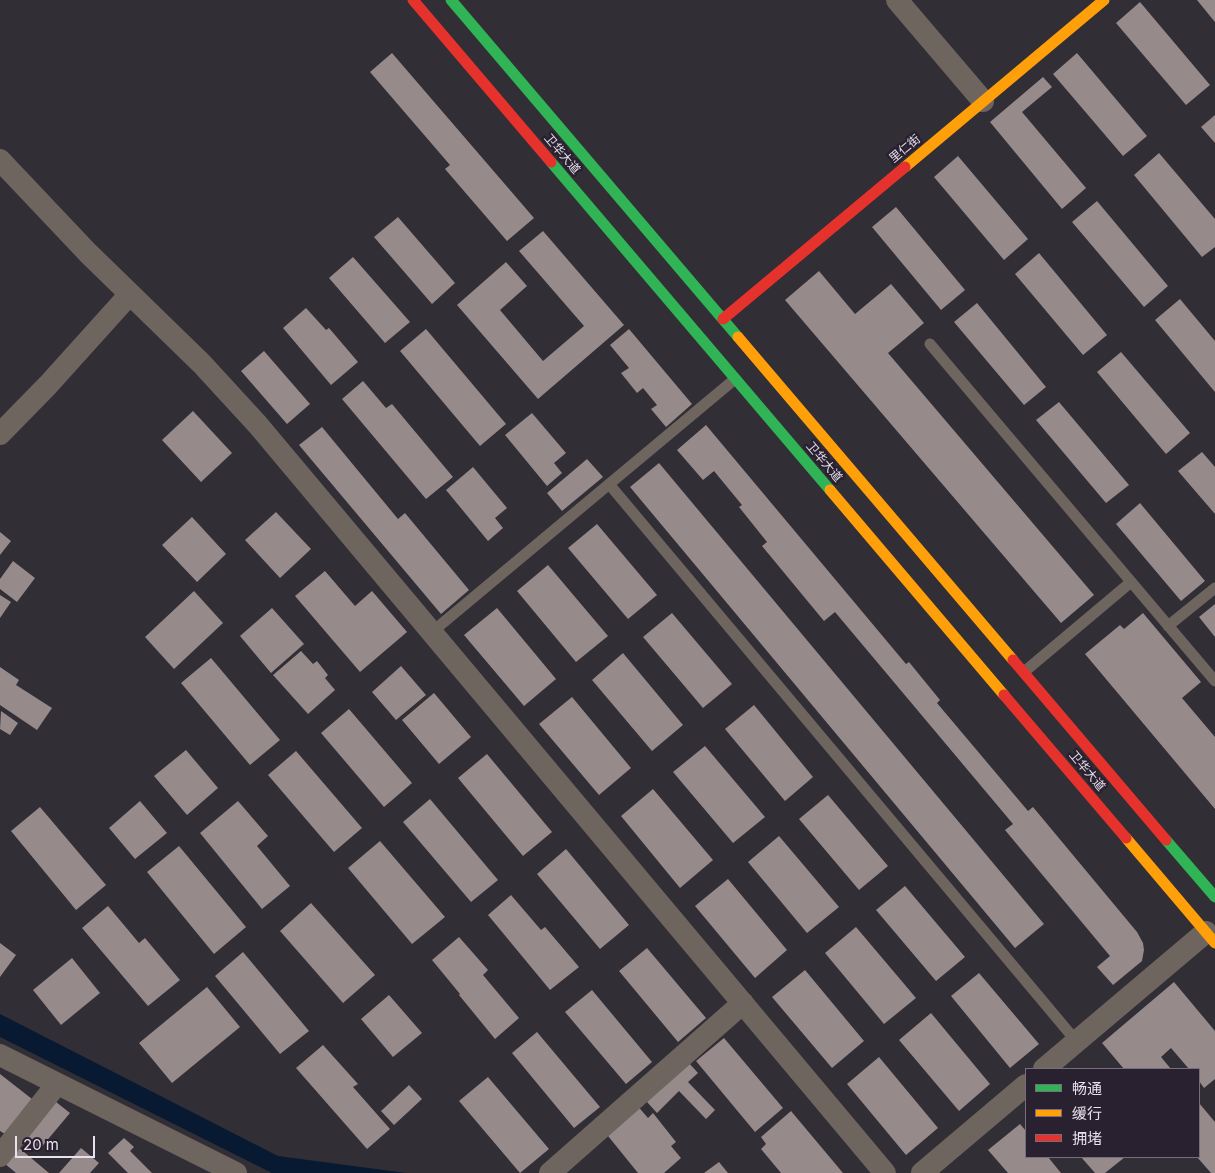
<!DOCTYPE html>
<meta charset="utf-8">
<style>
body{margin:0}
#map{position:relative;width:1215px;height:1173px;overflow:hidden;background:#322e36;font-family:Inter,"Noto Sans SC",sans-serif}
canvas{display:block}
.legend{position:absolute;left:1025px;top:1068px;width:175px;height:90px;box-sizing:border-box;background:#292030;border:1px solid #756e7c;margin:0;padding:6px 9px;list-style:none;font-size:15px;color:#e7e2ed}
.legend li{display:flex;align-items:center;gap:10px;height:25px}
.legend b{width:25px;border:1px solid #756e7c}
.scale{position:absolute;left:15px;top:1136px;width:80px;height:22px;box-sizing:border-box;border:2px solid #e7e2ed;border-top:0;padding-left:6px;font-size:15px;line-height:18px;white-space:nowrap;color:#e7e2ed;-webkit-text-stroke:4px #292030;paint-order:stroke}
</style>
<div id="map">
<canvas width="1215" height="1173"></canvas>
<ul class="legend">
<li><b style="height:6px;background:#30b455"></b>畅通</li>
<li><b style="height:6px;background:#ff9f0a"></b>缓行</li>
<li><b style="height:6px;background:#e5322d"></b>拥堵</li>
</ul>
<div class="scale">20 m</div>
</div>
<script>
const context = document.querySelector('canvas').getContext('2d');
context.lineJoin = 'round';
function paint(path, color) { context.fillStyle = color; context.fill(path, 'evenodd'); }
const toPath = rows => new Path2D(rows.map(r => 'M' + r).join(''));
function stroke(path, color, width, dash) { context.strokeStyle = color; context.lineWidth = width; context.lineCap = dash ? 'butt' : 'round'; context.setLineDash(dash || []); context.stroke(path); }
function write(font, color, halo, rows, align = 'center') {
  context.font = font + ' Inter,"Noto Sans SC",sans-serif'; context.lineWidth = 5; context.setLineDash([]); context.textBaseline = 'middle'; context.strokeStyle = halo; context.fillStyle = color; for (const [text, x, y, turn = 0] of rows) {
    context.save(); context.translate(x, y); context.rotate((+turn || 0) * Math.PI / 180); context.textAlign = isNaN(turn) ? turn : align; if (halo) context.strokeText(text, 0, 0); context.fillText(text, 0, 0); context.restore();
  }
}
const water = toPath([
 [0,1014,278,1156,406,1173,272,1173,0,1037]
]);
const building = toPath([
 [1197,0,1215,0,1215,22,1210,16],
 [1140,2,1210,85,1186,105,1116,23],
 [392,53,534,218,507,241,445,169,450,165,370,72],
 [1077,53,1147,136,1123,156,1053,74],
 [1043,77,1052,87,1022,112,1086,188,1062,209,990,122],
 [1215,115,1215,143,1201,127],
 [1159,153,1215,219,1215,247,1202,257,1134,175],
 [958,156,1028,239,1004,260,934,177],
 [1097,201,1168,286,1144,307,1072,222],
 [896,207,965,290,941,310,872,227],
 [398,217,455,283,432,304,374,237],
 [543,231,624,325,538,399,457,305,506,262,527,286,500,310,543,361,584,326,519,251],
 [1039,253,1107,335,1083,355,1015,274],
 [353,257,410,322,385,343,329,278],
 [819,271,855,314,891,284,924,323,888,353,1094,595,1061,623,785,300],
 [1180,299,1215,341,1215,392,1155,320],
 [977,303,1046,387,1024,405,954,322],
 [306,308,326,330,329,328,358,362,331,385,283,328],
 [426,329,506,424,480,446,400,351],
 [629,329,692,404,666,427,651,409,657,405,643,388,637,393,621,373,629,368,610,345],
 [264,351,310,404,287,424,241,371],
 [1121,352,1190,433,1166,454,1097,372],
 [363,381,386,408,392,404,453,477,426,499,342,399],
 [1059,402,1129,485,1106,503,1036,420],
 [193,411,232,453,201,482,162,440],
 [532,413,566,453,554,463,562,473,547,486,505,435],
 [706,425,906,664,909,662,940,700,937,703,1028,811,1033,807,1137,932,1143,943,1144,950,1142,961,1113,985,1097,967,1110,956,1005,830,1013,824,835,612,824,621,762,546,767,542,739,507,742,505,714,471,703,480,677,450],
 [322,427,398,519,405,513,469,590,441,614,299,445],
 [1202,452,1215,467,1215,514,1178,471],
 [587,459,603,477,562,511,547,493],
 [659,463,1044,924,1015,948,630,487],
 [473,467,507,508,495,518,503,528,488,541,446,490],
 [1140,503,1205,581,1181,601,1116,524],
 [276,512,311,549,280,578,245,540],
 [192,517,226,554,197,582,162,545],
 [597,524,657,595,628,619,568,548],
 [0,532,11,541,0,555],
 [13,561,35,578,17,602,0,589,0,579],
 [548,565,608,636,576,662,517,591],
 [325,571,355,606,372,591,407,632,360,672,295,596],
 [194,591,223,623,174,669,145,637],
 [0,595,11,602,0,618],
 [1215,604,1215,637,1199,617],
 [272,608,304,644,271,673,240,636],
 [497,608,556,679,524,706,464,635],
 [672,613,732,684,703,708,643,637],
 [1143,613,1201,682,1182,698,1215,737,1215,809,1085,654,1120,625,1124,629],
 [301,651,313,664,317,661,328,675,325,678,335,690,308,714,273,675],
 [623,653,683,725,652,751,592,680],
 [211,658,280,740,250,765,181,683],
 [401,666,426,695,396,720,372,692],
 [0,667,19,680,16,685,52,708,37,730,0,705],
 [434,693,471,737,439,764,402,720],
 [572,697,631,768,599,795,539,724],
 [754,705,813,777,785,801,725,729],
 [349,709,412,783,384,807,321,733],
 [1,711,18,723,10,735,0,729],
 [705,746,765,817,733,843,673,772],
 [186,750,218,788,187,815,154,776],
 [296,751,362,828,334,852,268,775],
 [487,754,552,832,523,856,458,778],
 [653,789,713,860,680,888,621,816],
 [828,795,888,866,859,890,799,819],
 [430,799,498,880,471,902,403,822],
 [140,801,167,833,135,859,109,828],
 [238,801,268,836,257,846,290,886,262,909,200,833],
 [40,807,106,885,76,910,11,831],
 [779,836,839,907,807,933,748,862],
 [380,841,445,917,412,944,348,868],
 [179,846,246,927,214,954,147,872],
 [566,849,629,925,600,949,537,874],
 [728,879,787,950,755,978,695,906],
 [905,886,965,957,936,981,876,910],
 [511,895,541,930,545,927,579,967,550,990,488,915],
 [311,903,375,975,343,1003,280,931],
 [108,906,139,943,145,938,180,980,148,1006,82,928],
 [856,927,916,998,884,1024,825,953],
 [459,937,488,970,483,975,519,1018,495,1039,459,995,460,994,432,960],
 [0,943,16,955,0,977],
 [647,948,706,1018,678,1042,619,971],
 [243,952,309,1031,280,1054,215,976],
 [72,958,100,993,61,1025,33,990],
 [805,970,864,1041,832,1068,772,997],
 [979,973,1039,1044,1010,1068,951,996],
 [1174,982,1215,1031,1215,1079,1204,1088,1199,1081,1199,1069,1189,1069,1171,1048,1161,1057,1171,1069,1124,1069,1102,1043],
 [207,987,240,1027,172,1083,139,1043],
 [592,990,652,1062,626,1084,565,1012],
 [389,995,422,1033,393,1057,361,1019],
 [931,1013,990,1084,959,1111,899,1040],
 [537,1032,600,1107,574,1128,512,1053],
 [724,1038,783,1108,755,1132,696,1061],
 [323,1045,358,1084,353,1087,390,1129,367,1149,296,1068],
 [879,1057,938,1128,906,1155,847,1084],
 [688,1062,698,1073,688,1082,715,1110,706,1119,679,1091,657,1113,647,1102],
 [0,1074,32,1099,5,1134,0,1131],
 [488,1077,549,1149,520,1173,459,1101],
 [409,1085,422,1099,394,1125,381,1111],
 [56,1102,70,1113,39,1150,26,1139],
 [1199,1103,1215,1122,1215,1173,1211,1173,1197,1157,1199,1157],
 [636,1104,648,1118,653,1113,676,1142,671,1146,681,1158,664,1173,638,1173,604,1131],
 [791,1111,843,1173,781,1173,761,1149,766,1144,761,1137],
 [1020,1124,1026,1131,1026,1157,1048,1157,1061,1173,1008,1173,988,1150],
 [124,1138,134,1147,130,1151,152,1173,128,1173,108,1153],
 [18,1147,49,1173,16,1173,4,1163],
 [81,1148,99,1163,90,1173,59,1173],
 [1081,1157,1125,1157,1105,1173,1095,1173],
 [719,1162,728,1173,704,1173]
]);
const lane = toPath([
 [930,344,1215,681],
 [609,484,1077,1042],
 [1168,626,1215,588],
 [432,632,735,379],
 [1024,672,1131,582]
]);
const street = toPath([
 [897,0,983,101],
 [0,160,88,253,202,364,258,425,885,1173],
 [0,434,48,385,130,294],
 [0,1055,236,1173],
 [1044,1069,1206,932],
 [0,1156,57,1084],
 [550,1173,743,1003],
 [922,1173,1026,1085]
]);
const fast = toPath([
 [451,0,738,337],
 [551,162,830,490],
 [1166,840,1215,897]
]);
const slow = toPath([
 [905,167,1104,0],
 [738,337,1013,660],
 [830,490,1004,695],
 [1126,838,1215,943]
]);
const jam = toPath([
 [413,0,551,162],
 [723,319,905,167],
 [1013,660,1166,840],
 [1004,695,1126,838]
]);
const streetNames = [
 ["里仁街",905,149,-40],
 ["卫华大道",562,154,50],
 ["卫华大道",824,462,50],
 ["卫华大道",1087,771,50]
];
paint(water, '#071a32');
paint(building, '#968a8b');
stroke(lane, '#6f655f', 11);
stroke(street, '#6f655f', 22);
stroke(fast, '#30b455', 11);
stroke(slow, '#ff9f0a', 11);
stroke(jam, '#e5322d', 11);
write('12px', '#e7e2ed', '#292030', streetNames);
</script>
